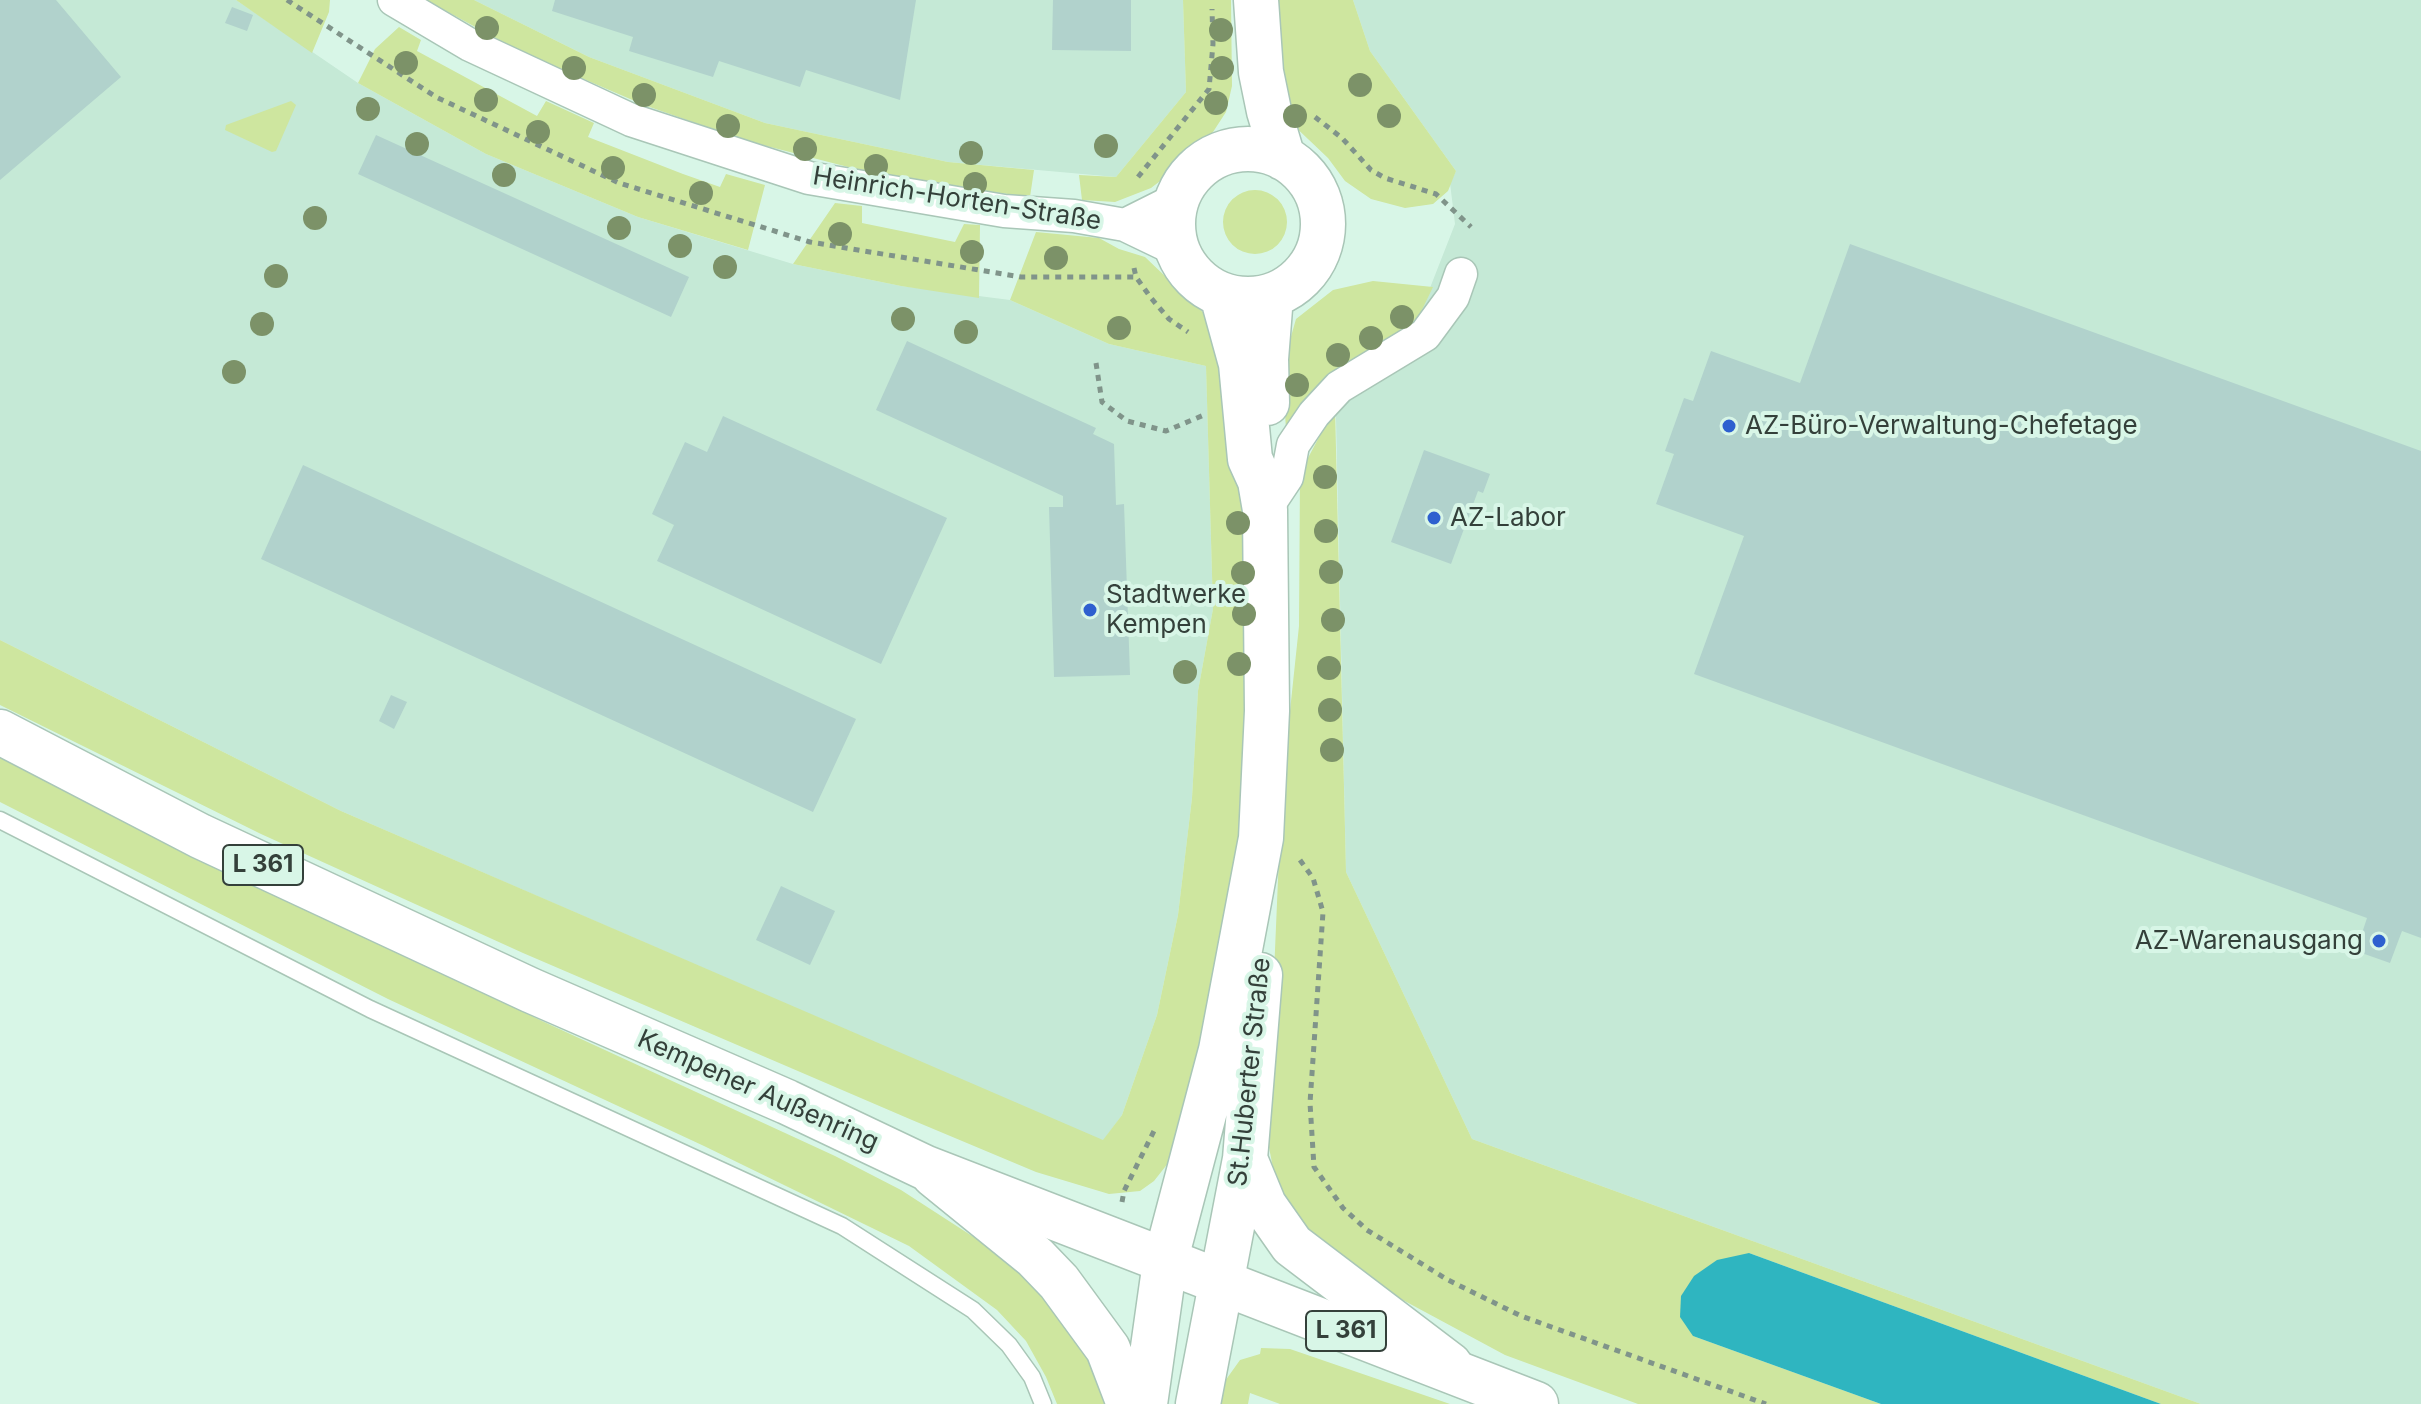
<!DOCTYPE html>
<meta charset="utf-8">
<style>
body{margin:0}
canvas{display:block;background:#d8f6e7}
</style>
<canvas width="2421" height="1404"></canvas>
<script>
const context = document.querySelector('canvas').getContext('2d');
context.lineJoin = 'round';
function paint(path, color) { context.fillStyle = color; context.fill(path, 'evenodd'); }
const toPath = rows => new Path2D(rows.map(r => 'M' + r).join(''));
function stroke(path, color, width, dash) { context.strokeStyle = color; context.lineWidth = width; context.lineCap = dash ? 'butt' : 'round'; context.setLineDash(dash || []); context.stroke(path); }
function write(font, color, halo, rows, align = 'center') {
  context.font = font + ' Inter,sans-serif'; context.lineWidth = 8; context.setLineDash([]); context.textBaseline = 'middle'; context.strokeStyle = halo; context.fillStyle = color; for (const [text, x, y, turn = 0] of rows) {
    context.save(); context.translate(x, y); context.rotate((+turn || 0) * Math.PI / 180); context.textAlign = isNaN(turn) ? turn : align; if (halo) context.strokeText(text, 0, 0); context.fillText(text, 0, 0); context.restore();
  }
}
const built = toPath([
 [0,0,236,0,358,83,486,154,638,217,793,264,901,286,1010,300,1109,344,1206,366,1213,609,1198,691,1192,798,1178,915,1157,1015,1122,1115,1103,1141,341,811,0,640],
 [474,0,1183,0,1186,92,1116,177,948,162,765,123,589,57],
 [1353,0,2421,0,2421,1404,2201,1404,1472,1139,1346,872,1335,373,1408,327,1419,316,1455,224,1450,183,1456,171,1370,51]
]);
const green = toPath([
 [236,0,330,0,329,12,312,53],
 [426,0,474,0,589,57,765,123,948,162,1034,170,1030,197,921,182,852,168,747,141,644,105,521,52],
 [1183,0,1231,0,1232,86,1226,112,1213,132,1179,160,1168,175,1151,188,1115,202,1082,200,1079,175,1116,177,1186,92],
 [1266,0,1353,0,1370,51,1456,171,1448,191,1433,204,1405,208,1371,199,1345,181,1328,158,1288,120],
 [399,27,421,40,417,51,537,116,546,101,594,123,588,137,683,174,720,187,726,174,765,185,748,250,638,217,486,154,358,83,375,49],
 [291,101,296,105,276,151,272,152,225,130,226,125],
 '1223 222a32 32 0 1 1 64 0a32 32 0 1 1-64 0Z',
 [835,203,862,206,862,223,955,242,964,224,980,225,979,298,901,286,793,264],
 [1036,232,1099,238,1119,249,1145,257,1211,320,1235,376,1249,601,1249,713,1235,871,1208,1013,1169,1162,1154,1181,1140,1191,1109,1194,1036,1172,912,1120,523,953,261,834,0,705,0,640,341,811,1103,1140,1122,1115,1157,1015,1178,915,1192,798,1198,691,1213,609,1206,366,1109,344,1010,300],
 [1373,281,1433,287,1419,316,1408,327,1335,373,1300,405,1286,429,1282,368,1296,319,1333,290],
 [1335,407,1346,872,1472,1139,2201,1404,2161,1404,1749,1253,1693,1336,1881,1404,1638,1404,1505,1355,1347,1270,1308,1241,1284,1200,1273,1168,1267,1137,1282,786,1299,626,1300,473],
 [0,755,542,1021,835,1156,901,1190,1020,1267,1066,1310,1114,1404,1057,1404,1046,1377,1026,1341,997,1310,909,1246,704,1146,388,999,0,802],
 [1261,1348,1290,1349,1450,1404,1280,1404,1250,1393,1248,1404,1217,1404,1220,1388,1240,1360,1260,1354]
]);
const water = toPath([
 [1749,1253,2161,1404,1881,1404,1693,1336,1680,1317,1681,1296,1694,1276,1717,1260]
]);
const building = toPath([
 [0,0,56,0,121,77,0,180],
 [555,0,916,0,900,100,806,70,800,87,719,61,713,77,629,51,633,37,552,11],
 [1053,0,1131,0,1131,51,1052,50],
 [232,7,253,15,247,31,225,23],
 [376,135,689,277,671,317,358,174],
 [1850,244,2421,451,2421,938,2402,931,2390,963,2356,951,2367,918,1694,674,1744,536,1656,504,1674,454,1665,451,1684,398,1693,401,1711,351,1800,383],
 [907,341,1096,428,1093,434,1114,444,1116,505,1124,504,1130,675,1054,677,1049,507,1063,507,1063,496,876,410],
 [723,416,947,518,881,664,657,561,674,525,652,514,685,442,707,452],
 [1424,450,1490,474,1483,493,1478,491,1451,564,1391,542],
 [303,465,856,719,813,812,261,559],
 [391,695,407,702,394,729,379,721],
 [781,886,835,911,810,965,756,940]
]);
const path = toPath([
 [287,0,436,97,619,183,810,242,1021,277,1136,277],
 [1315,117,1342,138,1371,170,1385,178,1436,194,1471,227],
 [1138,177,1209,89,1213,44,1212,9],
 [1134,268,1136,277,1151,298,1169,319,1188,332],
 [1096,363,1102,402,1127,421,1166,431,1204,415],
 [1300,860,1313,878,1323,912,1310,1103,1314,1167,1343,1208,1367,1230,1448,1280,1521,1316,1766,1404],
 [1122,1202,1124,1191,1154,1131]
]);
const lane = toPath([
 [0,820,370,1009,842,1226,973,1310,1009,1345,1032,1377,1043,1404]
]);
const street = toPath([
 [394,0,470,45,631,120,809,178,1004,211,1074,216,1125,225,1177,250],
 [1125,225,1177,199],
 [1265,510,1287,477,1293,445,1314,414,1339,387,1425,335,1453,297,1461,274]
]);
const secondary = toPath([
 [1256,0,1261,72,1269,111,1283,158],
 '1173 224a75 75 0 1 1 150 0a75 75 0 1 1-150 0Z',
 [1267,403,1266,359,1271,296],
 [1245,1159,1264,1205,1292,1245,1450,1365],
 [934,1175,1035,1257,1059,1282,1108,1349,1129,1404],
 [1145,1404,1165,1262,1221,1050,1261,838,1267,711,1265,510,1260,481,1250,459,1241,364,1222,295],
 [1198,1404,1245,1159,1260,975]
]);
const primary = toPath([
 [0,732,200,836,530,990,787,1102,926,1168,1536,1404]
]);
const trees = [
 [487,28],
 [1221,30],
 [406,63],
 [574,68],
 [1222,68],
 [1360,85],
 [644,95],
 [486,100],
 [1216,103],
 [368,109],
 [1295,116],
 [1389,116],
 [728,126],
 [538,132],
 [417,144],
 [1106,146],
 [805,149],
 [971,153],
 [876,166],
 [613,168],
 [504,175],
 [975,184],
 [701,193],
 [315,218],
 [619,228],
 [840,234],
 [680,246],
 [972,252],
 [1056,258],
 [725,267],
 [276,276],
 [1402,317],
 [903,319],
 [262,324],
 [1119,328],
 [966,332],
 [1371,338],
 [1338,355],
 [234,372],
 [1297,385],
 [1325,477],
 [1238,523],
 [1326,531],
 [1331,572],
 [1243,573],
 [1244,614],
 [1333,620],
 [1239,664],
 [1329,668],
 [1185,672],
 [1330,710],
 [1332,750]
];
const markers = [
 [1729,426,8,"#2e60cf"],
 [1434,518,8,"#2e60cf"],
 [1090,610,8,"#2e60cf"],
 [2379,941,8,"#2e60cf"]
];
const shields = [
 [263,865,80],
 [1346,1331,80]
];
const shieldNames = [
 ["L 361",263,865],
 ["L 361",1346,1331]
];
const streetNames = [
 ["Heinrich-Horten-Straße",957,199,9],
 ["St.Huberter Straße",1250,1072,-84],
 ["Kempener Außenring",758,1091,24]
];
const poiNames = [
 ["AZ-Büro-Verwaltung-Chefetage",1745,426],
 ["AZ-Labor",1450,518],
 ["Stadtwerke",1106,595],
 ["Kempen",1106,625],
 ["AZ-Warenausgang",2363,941,"right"]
];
paint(built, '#c5e9d6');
paint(green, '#cee69f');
paint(water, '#2fb5c0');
paint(building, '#b1d2cc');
stroke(lane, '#a9c6b7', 19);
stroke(street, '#a9c6b7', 35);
stroke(secondary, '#a9c6b7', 47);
stroke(primary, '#a9c6b7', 47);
stroke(path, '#80948a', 5, [6, 6]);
stroke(lane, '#fff', 16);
stroke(street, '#fff', 32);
stroke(secondary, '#fff', 44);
stroke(primary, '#fff', 44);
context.fillStyle = '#7c9268';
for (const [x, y] of trees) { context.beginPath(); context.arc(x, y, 12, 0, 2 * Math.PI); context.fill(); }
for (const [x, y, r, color] of markers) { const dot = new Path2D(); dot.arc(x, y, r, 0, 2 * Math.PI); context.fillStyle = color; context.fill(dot); stroke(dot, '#d8f6e7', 3); }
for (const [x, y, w] of shields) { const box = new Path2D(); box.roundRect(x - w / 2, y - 20, w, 40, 6); context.fillStyle = '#d8f6e7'; context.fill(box); stroke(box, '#34403a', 2); }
write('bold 24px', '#34403a', null, shieldNames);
write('26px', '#34403a', '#d8f6e7', streetNames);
write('26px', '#34403a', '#d8f6e7', poiNames, 'left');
</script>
